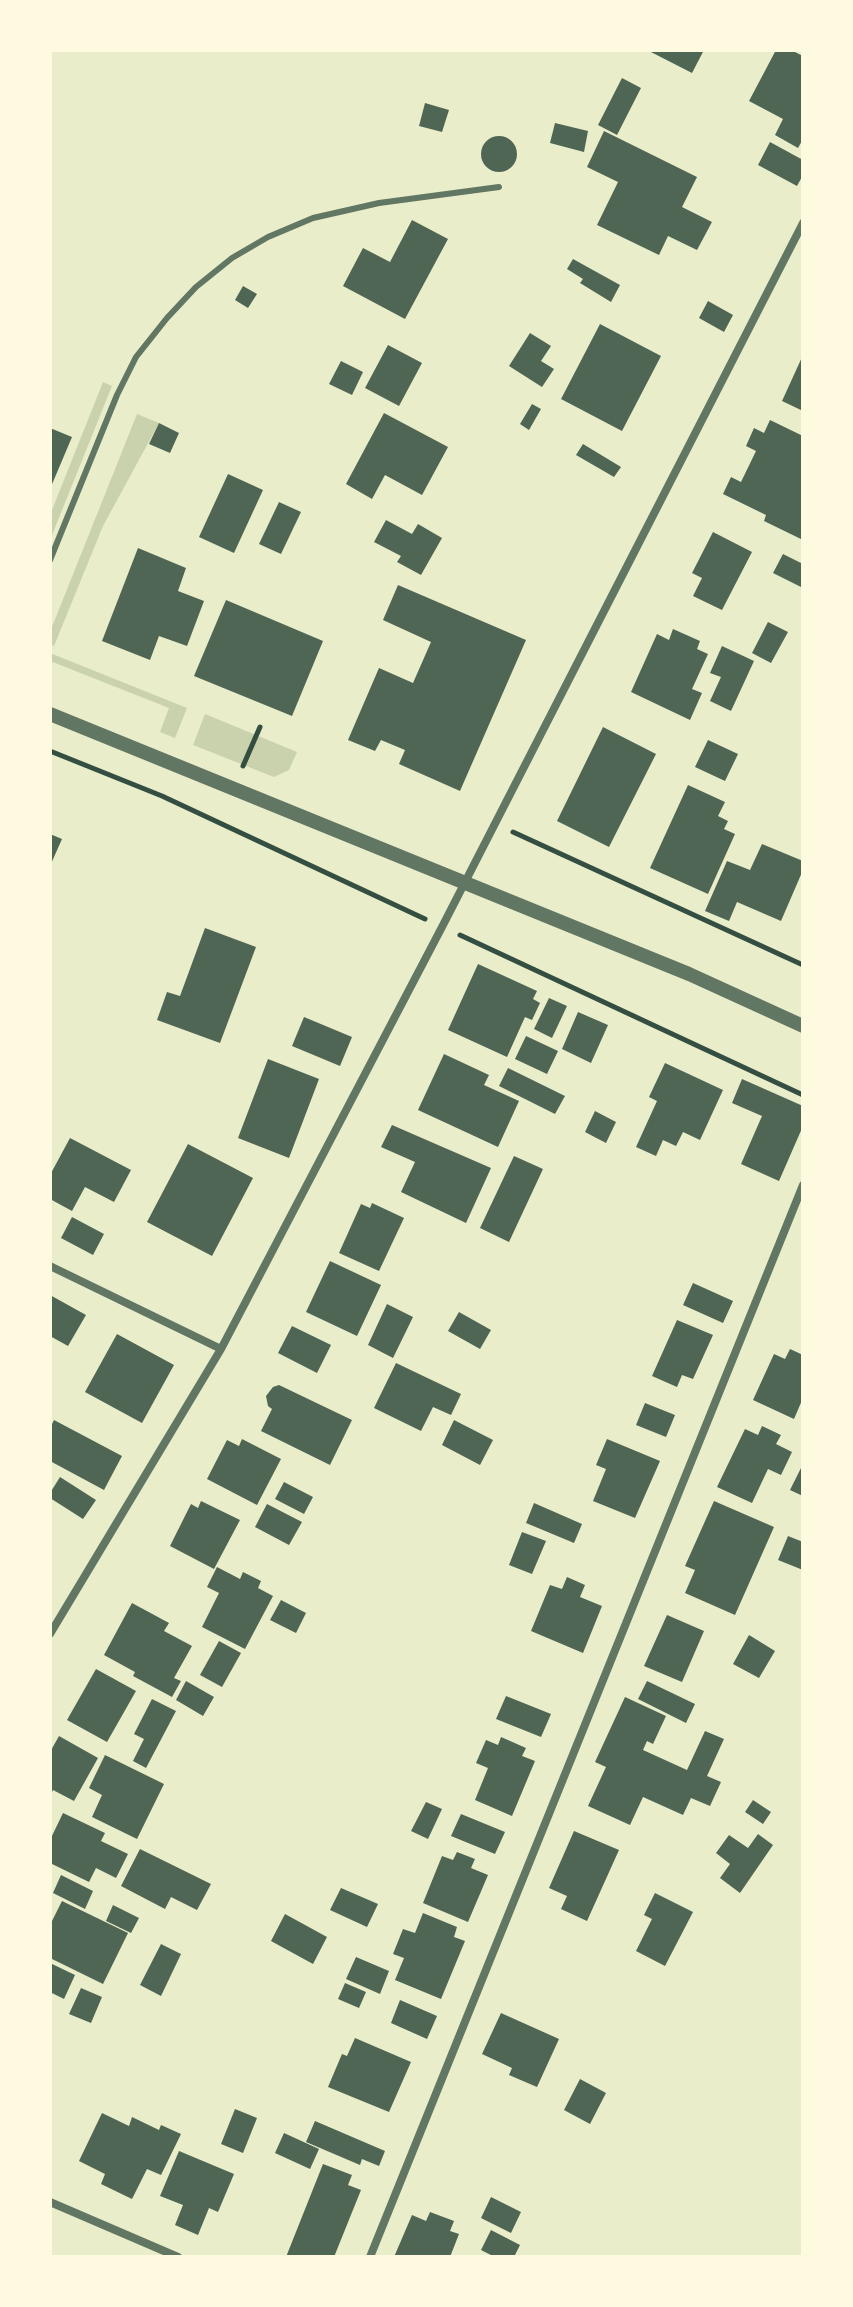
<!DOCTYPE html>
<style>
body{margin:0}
#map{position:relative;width:853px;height:2307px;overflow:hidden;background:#e9edc9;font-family:"Fira Sans Condensed",sans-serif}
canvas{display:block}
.frame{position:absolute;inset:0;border:52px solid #fefae0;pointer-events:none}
</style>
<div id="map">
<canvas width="853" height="2307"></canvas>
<div class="frame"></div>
</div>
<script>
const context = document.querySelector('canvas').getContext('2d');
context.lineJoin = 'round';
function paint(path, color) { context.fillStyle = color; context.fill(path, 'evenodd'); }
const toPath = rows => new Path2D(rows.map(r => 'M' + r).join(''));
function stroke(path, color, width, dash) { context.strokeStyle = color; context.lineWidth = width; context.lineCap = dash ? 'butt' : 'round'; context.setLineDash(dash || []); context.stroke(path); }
const green = toPath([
 [103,382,112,386,50,540,50,515],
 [137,414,159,423,103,526,54,646,50,644,50,632],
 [50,653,187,708,175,738,160,732,169,708,50,661],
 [205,714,297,752,289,770,274,777,193,745]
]);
const building = toPath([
 [647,50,704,50,692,73],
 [776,50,791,50,803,56,803,139,798,148,775,135,783,119,749,101],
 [622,78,641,88,617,135,598,125],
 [425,103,449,110,442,132,419,126],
 [555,123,588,131,584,152,550,143],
 [604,131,697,177,682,207,712,222,697,250,668,236,659,255,597,225,618,182,587,167],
 '481 154a18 18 0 1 1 36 0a18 18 0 1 1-36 0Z',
 [770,142,803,160,803,175,797,186,758,165],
 [412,220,448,239,405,319,343,286,363,248,390,262],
 [573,259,620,285,611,302,580,283,583,279,567,269],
 [243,286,257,294,248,308,235,300],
 [708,301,733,315,724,332,699,318],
 [600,324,661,356,622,431,561,399],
 [530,333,551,346,541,361,554,369,542,387,509,366],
 [388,345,422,363,399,406,365,388],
 [803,355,803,411,782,401],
 [341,361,363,372,352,395,329,384],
 [532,404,541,409,529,430,520,424],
 [384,413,448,447,422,495,385,475,372,499,346,484],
 [770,420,803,436,803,540,764,521,766,515,723,494,731,477,741,482,756,451,746,446,754,428,764,433],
 [159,423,179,433,170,453,149,444],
 [50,428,72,437,50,489],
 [583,444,621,467,614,477,576,455],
 [228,474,263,490,234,553,199,537],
 [279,502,301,512,281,554,259,544],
 [386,520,412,534,418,524,442,538,421,575,397,562,401,556,374,542],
 [713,532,752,552,722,610,693,596,702,578,692,573],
 [138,548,186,568,178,591,204,601,187,646,159,636,150,660,102,641],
 [783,554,803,564,803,588,773,573],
 [398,585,526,640,460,791,399,764,405,750,381,740,375,751,348,740,379,668,413,683,431,642,383,620],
 [226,600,323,641,292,716,194,676],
 [768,622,788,632,771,663,752,653],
 [673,629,700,641,697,649,708,654,692,689,702,693,690,720,631,692,657,634,669,640],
 [722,646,754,661,731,711,710,701,721,677,710,673],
 [603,727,656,754,609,847,557,821],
 [708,740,738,754,725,781,695,767],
 [688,785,725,802,718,816,728,821,724,829,735,834,708,894,650,868],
 [50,834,62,839,50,866],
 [762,844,803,861,803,870,781,921,737,902,729,921,705,911,727,861,750,870],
 [205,928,256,947,220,1043,157,1020,167,992,180,996],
 [478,964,537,991,533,999,540,1003,532,1020,525,1017,507,1057,448,1030],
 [549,998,567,1006,552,1038,534,1029],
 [578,1012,608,1025,591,1063,562,1049],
 [304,1017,352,1037,340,1066,292,1046],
 [526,1036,558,1051,547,1074,515,1059],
 [444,1054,489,1075,484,1085,519,1101,498,1147,418,1110],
 [268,1059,319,1079,289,1158,238,1138],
 [665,1063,723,1090,700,1140,683,1132,676,1146,663,1140,656,1156,636,1147,657,1101,649,1097],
 [508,1068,565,1096,555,1114,499,1086],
 [742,1079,803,1106,803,1126,779,1181,741,1164,762,1116,732,1103],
 [595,1111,616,1122,606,1143,585,1132],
 [392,1125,491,1168,466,1223,401,1192,415,1162,381,1147],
 [70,1138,131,1170,114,1202,85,1187,72,1211,50,1199,50,1175],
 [188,1144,253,1178,212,1256,147,1222],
 [514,1156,543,1169,509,1242,480,1228],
 [372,1203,404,1218,379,1271,339,1253,361,1204,370,1208],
 [72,1217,104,1234,93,1255,61,1238],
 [330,1261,381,1285,357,1336,306,1312],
 [693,1283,733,1301,723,1323,683,1305],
 [50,1295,86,1315,68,1346,50,1336],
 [387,1304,413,1317,393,1358,368,1345],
 [459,1312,491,1330,480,1349,448,1331],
 [677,1320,713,1335,693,1379,682,1375,677,1387,652,1376],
 [292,1326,331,1345,317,1373,278,1353],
 [117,1334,174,1365,142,1423,85,1392],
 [790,1349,803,1355,803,1398,794,1419,753,1400,774,1354,785,1359],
 [396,1363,461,1394,451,1415,433,1407,421,1431,374,1408],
 [279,1385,352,1420,330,1465,261,1431,272,1409,268,1406,266,1396,273,1387],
 [645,1403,675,1415,666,1437,636,1425],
 [54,1420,122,1456,104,1490,50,1461,50,1428],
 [454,1420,493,1440,480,1465,442,1445],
 [762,1426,781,1435,776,1444,792,1452,781,1475,768,1469,752,1503,717,1487,745,1429,758,1435],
 [242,1439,281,1459,257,1505,207,1479,227,1440,239,1446],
 [607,1439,660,1461,635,1518,593,1501,606,1469,596,1465],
 [803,1464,803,1496,790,1490],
 [60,1477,96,1500,83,1519,50,1498,50,1493],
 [284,1482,313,1497,304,1514,275,1499],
 [201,1501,240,1520,214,1569,170,1546,191,1504,198,1508],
 [714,1501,774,1527,735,1615,685,1593,695,1570,685,1566],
 [534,1503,582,1524,574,1543,526,1523],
 [267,1504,302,1522,289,1545,255,1527],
 [522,1532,546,1541,532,1574,509,1565],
 [788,1536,803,1542,803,1570,778,1560],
 [217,1567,240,1579,243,1572,261,1581,258,1588,273,1596,245,1649,202,1627,219,1593,207,1587],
 [567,1577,585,1585,580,1597,602,1606,583,1653,531,1631,550,1585,562,1589],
 [281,1600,306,1613,296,1633,270,1620],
 [132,1603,169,1623,164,1631,192,1646,174,1678,181,1681,172,1697,133,1676,135,1672,104,1655],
 [667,1615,704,1631,682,1682,644,1666],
 [749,1635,775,1651,759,1678,733,1664],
 [219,1641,241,1653,222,1687,200,1675],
 [96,1669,136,1691,107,1742,67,1720],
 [186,1681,214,1697,203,1716,176,1700],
 [647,1681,695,1704,686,1723,638,1699],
 [506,1696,551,1714,541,1737,496,1719],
 [625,1697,666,1716,653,1744,647,1741,643,1750,687,1770,705,1731,724,1739,707,1776,721,1782,710,1806,691,1798,683,1815,643,1797,630,1825,588,1806,606,1767,595,1762],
 [152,1699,176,1711,146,1768,133,1761,144,1739,134,1734],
 [59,1736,98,1758,74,1801,53,1790,50,1796,50,1752],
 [501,1737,526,1748,522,1756,535,1761,512,1816,475,1800,488,1768,476,1763,486,1740,498,1745],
 [105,1755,164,1784,137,1839,92,1817,102,1795,89,1788],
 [753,1800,771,1812,763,1824,745,1812],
 [426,1802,442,1809,428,1839,411,1831],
 [63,1813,105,1833,101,1841,128,1854,116,1878,96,1868,89,1882,50,1863,50,1840],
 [461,1814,505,1832,495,1854,451,1836],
 [574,1831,619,1850,587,1921,561,1909,567,1896,549,1888],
 [758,1834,773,1845,740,1893,720,1878,730,1864,716,1853,729,1835,748,1848],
 [140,1849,211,1884,197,1910,171,1897,165,1909,121,1886],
 [457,1852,475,1859,471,1868,488,1875,468,1922,423,1903,442,1856,453,1860],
 [61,1875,93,1891,85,1909,53,1893],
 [341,1888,378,1904,367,1927,330,1910],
 [655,1893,693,1912,665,1966,636,1951,652,1919,644,1915],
 [62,1901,128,1933,103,1984,50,1958,50,1925],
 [113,1905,139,1918,131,1933,106,1921],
 [423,1913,457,1927,454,1937,465,1941,441,1999,395,1980,404,1958,393,1954,403,1929,415,1933],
 [285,1914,327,1937,313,1964,271,1941],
 [161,1944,181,1954,161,1996,140,1985],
 [356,1957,389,1971,380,1994,346,1979],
 [50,1963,75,1975,64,1999,50,1992],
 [345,1983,366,1992,359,2008,338,1999],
 [81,1988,102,1997,91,2023,69,2014],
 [400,2000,437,2016,427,2039,391,2023],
 [501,2013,559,2039,537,2087,509,2075,512,2068,482,2054],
 [355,2038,411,2062,389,2112,328,2087,342,2054,347,2056],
 [580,2079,606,2093,590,2124,564,2110],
 [235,2109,257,2118,243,2153,221,2144],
 [102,2113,129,2126,132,2117,159,2130,161,2125,181,2134,161,2175,147,2169,132,2199,101,2184,105,2174,79,2161],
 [315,2121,385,2151,379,2166,362,2159,360,2165,306,2142],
 [284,2133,319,2149,310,2169,275,2153],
 [179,2151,234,2174,218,2212,209,2208,198,2235,175,2225,183,2205,160,2196],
 [323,2164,352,2175,348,2185,361,2190,334,2257,286,2257],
 [491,2197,521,2212,511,2233,481,2218],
 [430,2212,454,2221,450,2231,459,2234,450,2257,394,2257,412,2215,426,2221],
 [491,2230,520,2245,514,2257,495,2257,481,2250]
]);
const path = toPath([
 [50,751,162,796,425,919],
 [243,766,260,727],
 [513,832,803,965],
 [460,935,803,1095]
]);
const service = toPath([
 [50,560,117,395,136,357,167,318,196,287,232,258,268,237,313,218,379,203,499,187]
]);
const minor = toPath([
 [50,1266,221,1349],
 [50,1634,221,1349,442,927,803,223],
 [50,2202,178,2257],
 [370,2257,803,1185]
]);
const tertiary = toPath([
 [50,714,689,974,803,1026]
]);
paint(green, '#cad2ad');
paint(building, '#4f6655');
stroke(path, '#344e41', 5);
stroke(service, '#617663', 6);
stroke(minor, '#617663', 8);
stroke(tertiary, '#617663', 14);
</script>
